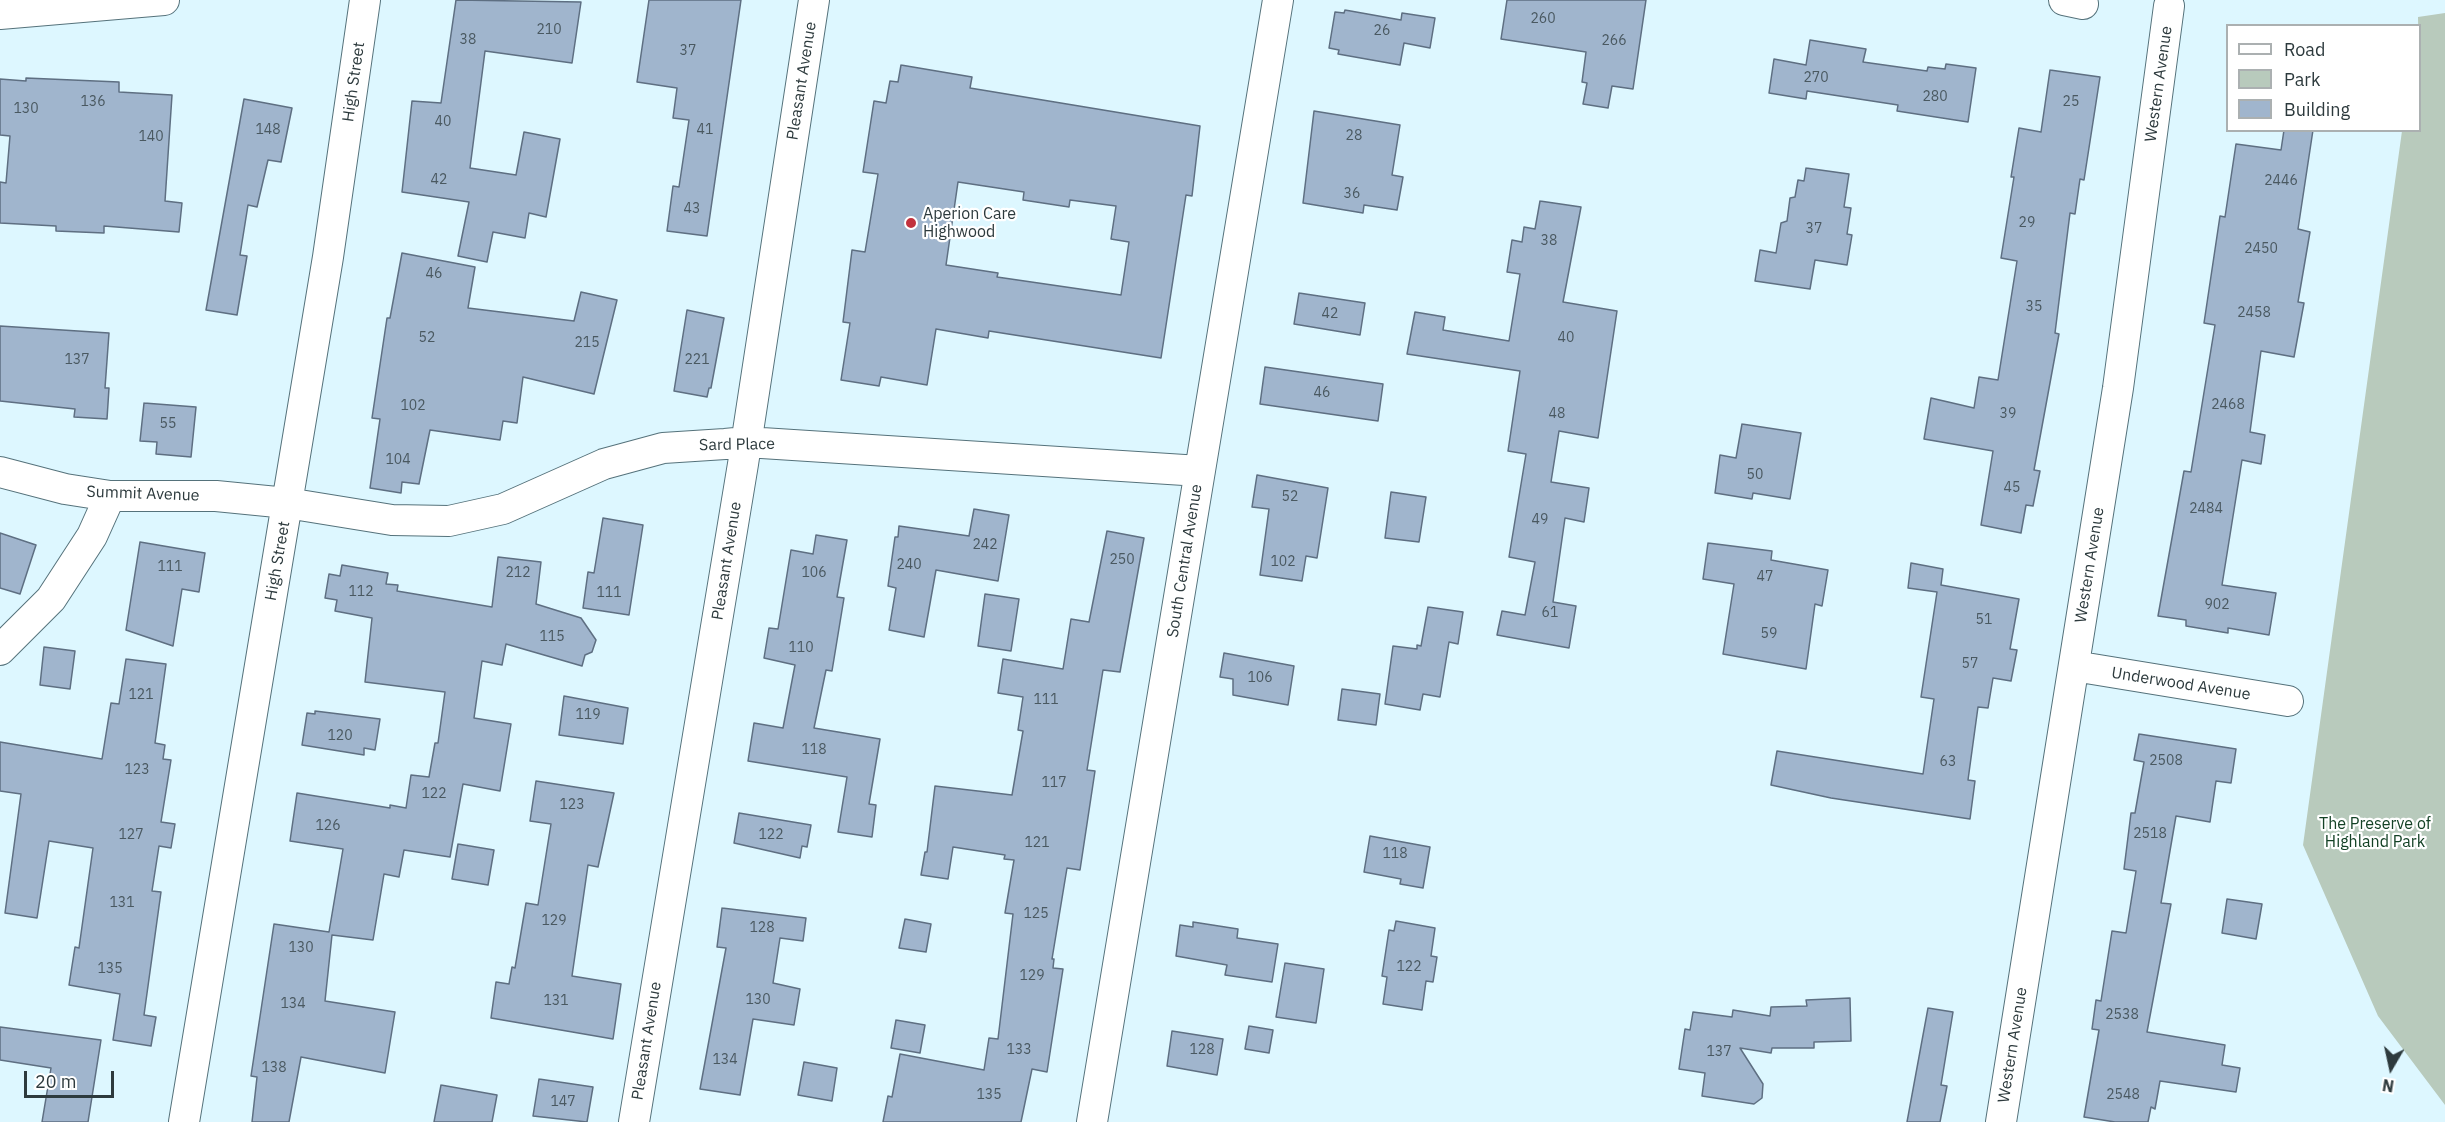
<!DOCTYPE html>
<style>
body{margin:0}
#map{position:relative;width:2445px;height:1122px;overflow:hidden;background:#ddf7ff;font-family:"IBM Plex Sans",sans-serif}
canvas{display:block}
.legend{position:absolute;left:2226px;top:24px;width:195px;height:108px;box-sizing:border-box;background:#fff;border:2px solid #abb0b1;margin:0;padding:8px 10px;list-style:none;font-size:18px;color:#2d3a3d}
.legend li{display:flex;align-items:center;gap:12px;height:30px}
.legend b{width:30px;border:2px solid #abb0b1}
.north{position:absolute;left:2361px;top:1038px;width:60px;height:60px;-webkit-text-stroke:4px #fff;paint-order:stroke;rotate:189deg;font-size:16px;font-weight:700;line-height:24px;text-align:center;color:#2d3a3d}
.north::after{content:'';display:block;margin:auto;width:21px;height:27px;background:#2d3a3d;clip-path:polygon(50% 0,100% 100%,50% 72%,0 100%)}
.scale{position:absolute;left:24px;top:1071px;width:90px;height:27px;box-sizing:border-box;border:3px solid #2d3a3d;border-top:0;padding-left:8px;font-size:18px;line-height:21px;white-space:nowrap;color:#2d3a3d;-webkit-text-stroke:4px #fff;paint-order:stroke}
</style>
<div id="map">
<canvas width="2445" height="1122"></canvas>
<ul class="legend">
<li><b style="height:8px;background:#fff"></b>Road</li>
<li><b style="height:16px;background:#b8cabc"></b>Park</li>
<li><b style="height:16px;background:#a0b5cd"></b>Building</li>
</ul>
<div class="north">N</div>
<div class="scale">20 m</div>
</div>
<script>
const context = document.querySelector('canvas').getContext('2d');
context.lineJoin = 'round';
function paint(path, color) { context.fillStyle = color; context.fill(path, 'evenodd'); }
const toPath = rows => new Path2D(rows.map(r => 'M' + r).join(''));
function stroke(path, color, width, dash) { context.strokeStyle = color; context.lineWidth = width; context.lineCap = dash ? 'butt' : 'round'; context.setLineDash(dash || []); context.stroke(path); }
function write(font, color, halo, rows, align = 'center') {
  context.font = font + ' "IBM Plex Sans",sans-serif'; context.lineWidth = 4.5; context.setLineDash([]); context.textBaseline = 'middle'; context.strokeStyle = halo; context.fillStyle = color; for (const [text, x, y, turn = 0] of rows) {
    context.save(); context.translate(x, y); context.rotate((+turn || 0) * Math.PI / 180); context.textAlign = isNaN(turn) ? turn : align; if (halo) context.strokeText(text, 0, 0); context.fillText(text, 0, 0); context.restore();
  }
}
const green = toPath([
 [2445,13,2445,1105,2378,1016,2303,845,2402,131,2420,130,2418,17]
]);
const building = toPath([
 [456,0,581,2,572,63,485,51,470,168,516,175,524,132,560,139,546,217,529,213,525,238,493,232,487,262,458,256,469,202,402,192,412,101,441,103,456,0],
 [649,0,741,0,707,236,667,231,673,186,679,187,689,120,673,118,677,88,637,82,649,0],
 [1507,0,1646,0,1633,89,1612,86,1608,108,1583,104,1587,83,1582,82,1586,52,1501,39,1507,0],
 [1345,10,1401,20,1402,13,1435,18,1430,48,1404,43,1400,65,1338,54,1339,50,1329,48,1335,12,1344,13,1345,10],
 [1810,40,1866,49,1863,62,1927,71,1928,67,1945,69,1946,64,1976,68,1968,122,1897,111,1898,105,1807,91,1806,99,1769,93,1774,59,1806,65,1810,40],
 [901,65,972,77,970,88,1200,126,1192,196,1186,195,1161,358,989,331,988,338,936,329,927,385,881,377,879,386,841,380,850,323,843,322,852,250,865,252,878,174,863,172,874,101,886,103,890,81,898,82,901,65],
 [958,182,1024,192,1023,200,1069,207,1070,200,1116,206,1111,239,1129,242,1121,295,997,277,998,273,946,265,958,182],
 [2050,70,2100,77,2084,180,2080,179,2075,214,2070,213,2055,333,2059,334,2034,470,2040,471,2033,506,2026,505,2021,533,1981,525,1993,451,1924,439,1931,398,1974,408,1979,377,1998,380,2017,261,2001,258,2014,177,2011,177,2019,128,2041,132,2050,70],
 [26,78,119,82,119,92,172,95,165,201,182,203,179,232,104,226,104,233,56,231,56,226,0,223,0,182,6,183,10,136,0,135,0,79,26,81,26,78],
 [244,99,292,108,281,162,268,160,257,207,248,205,240,255,247,256,237,315,206,310,244,99],
 [1314,111,1400,125,1392,175,1403,177,1397,210,1364,205,1363,213,1303,203,1314,111],
 [2284,130,2313,130,2298,229,2310,232,2298,302,2304,303,2294,357,2261,351,2250,432,2265,435,2261,464,2242,460,2222,585,2276,593,2269,635,2228,628,2228,633,2186,626,2186,620,2158,616,2184,471,2191,472,2215,325,2204,323,2220,216,2225,217,2236,144,2281,150,2284,130],
 [1806,168,1849,174,1844,207,1851,208,1847,234,1852,235,1847,265,1815,260,1810,289,1755,281,1760,250,1776,253,1781,223,1787,221,1790,198,1795,197,1798,180,1804,181,1806,168],
 [1540,201,1581,207,1563,302,1617,311,1598,438,1559,431,1551,482,1589,488,1584,522,1565,518,1553,602,1576,606,1569,648,1497,635,1502,611,1525,615,1535,562,1509,557,1526,454,1508,451,1520,371,1407,354,1415,312,1445,317,1443,330,1509,341,1520,274,1507,272,1512,240,1522,242,1524,227,1535,229,1540,201],
 [402,253,475,267,468,308,574,321,581,292,617,300,594,394,523,377,517,423,503,421,500,440,430,430,419,484,402,482,401,493,370,488,380,419,372,418,387,318,390,318,402,253],
 [1299,293,1365,303,1360,335,1294,324,1299,293],
 [687,310,724,318,711,388,709,388,707,397,674,391,687,310],
 [0,326,109,333,105,388,109,388,107,419,74,417,75,409,0,401,0,326],
 [1265,367,1383,384,1378,421,1260,404,1265,367],
 [144,403,196,407,191,457,156,454,157,442,140,441,144,403],
 [1742,424,1801,433,1790,499,1753,493,1752,499,1715,493,1720,455,1736,458,1742,424],
 [1257,475,1328,488,1317,558,1306,556,1302,581,1260,575,1269,509,1252,507,1257,475],
 [1391,492,1426,497,1419,542,1385,538,1391,492],
 [974,509,1009,515,998,581,936,570,924,637,889,630,896,588,888,586,895,537,898,537,899,526,969,536,974,509],
 [603,518,643,525,629,615,583,608,588,572,594,573,603,518],
 [1107,531,1144,538,1120,672,1103,670,1087,770,1095,771,1080,870,1067,868,1052,959,1054,959,1053,968,1063,969,1047,1072,1032,1069,1021,1122,883,1122,888,1096,892,1097,900,1054,984,1070,989,1038,998,1039,1013,914,1005,913,1014,860,1004,859,1005,855,953,847,948,879,921,875,925,852,927,852,935,786,1012,795,1023,731,1018,730,1023,697,998,693,1003,659,1063,669,1071,619,1089,622,1107,531],
 [0,533,36,545,20,594,0,588,0,533],
 [816,535,847,540,837,597,844,598,832,671,826,670,814,728,880,739,869,804,876,805,872,837,838,832,847,777,748,761,754,723,783,728,795,665,764,658,769,628,778,629,791,550,813,554,816,535],
 [140,542,205,553,199,592,182,589,173,646,126,630,140,542],
 [1708,543,1772,551,1771,560,1828,570,1822,606,1815,604,1806,669,1723,654,1734,584,1703,579,1708,543],
 [498,557,541,562,536,604,581,618,596,640,592,652,585,655,582,666,506,644,502,665,482,661,474,718,511,724,500,791,463,784,450,857,404,850,399,877,384,874,373,940,332,935,325,1001,395,1012,385,1073,301,1057,289,1122,252,1122,257,1077,251,1076,274,924,329,932,343,849,290,841,297,793,390,808,390,805,406,808,411,775,429,777,435,743,438,743,445,692,365,682,372,618,335,611,337,600,325,598,329,574,340,576,342,565,388,573,386,584,398,585,397,591,492,607,498,557],
 [1911,563,1943,569,1941,585,2019,599,2010,649,2017,650,2011,681,1993,678,1988,708,1978,707,1968,780,1975,781,1970,819,1831,798,1771,785,1777,751,1923,774,1934,699,1921,697,1937,592,1908,588,1911,563],
 [985,594,1019,599,1011,651,978,646,985,594],
 [1428,607,1463,612,1458,644,1449,642,1440,697,1423,694,1420,710,1385,704,1393,646,1417,649,1417,645,1421,646,1428,607],
 [44,647,75,651,70,689,40,685,44,647],
 [1224,653,1294,666,1288,705,1233,695,1233,679,1220,677,1224,653],
 [126,659,166,664,155,743,165,745,163,759,171,760,161,822,175,824,171,848,159,846,152,891,161,892,144,1015,156,1017,151,1046,113,1040,120,994,69,985,75,947,79,948,93,848,49,841,37,918,5,913,21,794,0,791,0,742,102,759,111,703,119,704,126,659],
 [1342,689,1380,694,1376,725,1338,720,1342,689],
 [564,696,628,708,623,744,559,735,564,696],
 [315,711,380,719,375,750,364,748,364,755,302,745,307,713,315,714,315,711],
 [2139,734,2236,749,2231,783,2216,781,2210,822,2176,816,2161,903,2171,904,2147,1032,2225,1045,2222,1065,2240,1068,2236,1092,2160,1081,2155,1109,2151,1107,2148,1122,2115,1122,2084,1117,2099,1030,2092,1029,2096,1000,2101,1001,2112,931,2126,933,2136,871,2124,869,2131,813,2135,813,2144,762,2134,760,2139,734],
 [536,781,614,793,598,867,588,865,572,976,621,984,613,1039,491,1018,496,982,509,984,512,967,515,968,526,903,538,905,551,824,530,821,536,781],
 [739,813,811,825,807,847,802,846,800,858,734,843,739,813],
 [1370,836,1430,847,1423,888,1400,884,1401,879,1364,872,1370,836],
 [458,844,494,850,488,885,452,879,458,844],
 [2227,899,2262,904,2256,939,2222,933,2227,899],
 [722,908,806,918,803,941,780,938,773,983,800,989,794,1025,753,1019,740,1095,700,1089,726,948,717,947,722,908],
 [905,919,931,924,926,952,899,948,905,919],
 [1396,921,1435,928,1431,956,1437,957,1433,982,1426,981,1422,1010,1383,1004,1387,977,1382,976,1389,930,1394,931,1396,921],
 [1193,922,1238,929,1237,938,1278,944,1272,982,1225,975,1227,965,1176,956,1180,925,1193,927,1193,922],
 [1285,963,1324,969,1316,1023,1276,1017,1285,963],
 [1850,998,1851,1041,1814,1042,1814,1048,1772,1048,1771,1053,1740,1048,1763,1084,1762,1098,1754,1104,1702,1096,1705,1073,1679,1069,1685,1029,1690,1030,1693,1012,1732,1017,1733,1010,1770,1016,1771,1007,1807,1006,1806,1000,1850,998],
 [1928,1008,1953,1012,1941,1085,1947,1086,1940,1122,1907,1122,1928,1008],
 [896,1020,925,1025,920,1053,891,1048,896,1020],
 [1249,1026,1273,1030,1269,1053,1245,1049,1249,1026],
 [0,1027,101,1040,88,1122,42,1122,51,1068,0,1060,0,1027],
 [1172,1031,1223,1039,1217,1075,1167,1066,1172,1031],
 [804,1062,837,1068,832,1101,798,1095,804,1062],
 [539,1079,593,1087,587,1122,533,1116,539,1079],
 [441,1085,497,1095,492,1122,434,1122,441,1085]
]);
const street = toPath([
 [2064,0,2083,4],
 [0,14,164,0],
 [0,472,65,489,110,496,216,496,287,503,392,520,449,521,503,509,604,464,663,448,725,444,746,442,1200,471],
 [0,650,51,599,92,536,110,496],
 [2074,666,2288,701],
 [184,1122,328,257,365,0],
 [634,1122,743,464,814,0],
 [1092,1122,1278,0],
 [2001,1122,2118,388,2169,6]
]);
const markers = [
 [911,223,6,"#c2323d"]
];
const numberNames = [
 ["260",1543,19],
 ["210",549,30],
 ["26",1382,31],
 ["38",468,40],
 ["266",1614,41],
 ["37",688,51],
 ["270",1816,78],
 ["280",1935,97],
 ["136",93,102],
 ["25",2071,102],
 ["130",26,109],
 ["40",443,122],
 ["148",268,130],
 ["41",705,130],
 ["28",1354,136],
 ["140",151,137],
 ["42",439,180],
 ["2446",2281,181],
 ["36",1352,194],
 ["43",692,209],
 ["29",2027,223],
 ["37",1814,229],
 ["38",1549,241],
 ["2450",2261,249],
 ["46",434,274],
 ["35",2034,307],
 ["2458",2254,313],
 ["42",1330,314],
 ["52",427,338],
 ["40",1566,338],
 ["215",587,343],
 ["137",77,360],
 ["221",697,360],
 ["46",1322,393],
 ["2468",2228,405],
 ["102",413,406],
 ["48",1557,414],
 ["39",2008,414],
 ["55",168,424],
 ["104",398,460],
 ["50",1755,475],
 ["45",2012,488],
 ["52",1290,497],
 ["2484",2206,509],
 ["49",1540,520],
 ["242",985,545],
 ["250",1122,560],
 ["102",1283,562],
 ["240",909,565],
 ["111",170,567],
 ["212",518,573],
 ["106",814,573],
 ["47",1765,577],
 ["112",361,592],
 ["111",609,593],
 ["902",2217,605],
 ["61",1550,613],
 ["51",1984,620],
 ["59",1769,634],
 ["115",552,637],
 ["110",801,648],
 ["57",1970,664],
 ["106",1260,678],
 ["121",141,695],
 ["111",1046,700],
 ["119",588,715],
 ["120",340,736],
 ["118",814,750],
 ["2508",2166,761],
 ["63",1948,762],
 ["123",137,770],
 ["117",1054,783],
 ["122",434,794],
 ["123",572,805],
 ["126",328,826],
 ["2518",2150,834],
 ["127",131,835],
 ["122",771,835],
 ["121",1037,843],
 ["118",1395,854],
 ["131",122,903],
 ["125",1036,914],
 ["129",554,921],
 ["128",762,928],
 ["130",301,948],
 ["122",1409,967],
 ["135",110,969],
 ["129",1032,976],
 ["130",758,1000],
 ["131",556,1001],
 ["134",293,1004],
 ["2538",2122,1015],
 ["133",1019,1050],
 ["128",1202,1050],
 ["137",1719,1052],
 ["134",725,1060],
 ["138",274,1068],
 ["135",989,1095],
 ["2548",2123,1095],
 ["147",563,1102]
];
const streetNames = [
 ["Pleasant Avenue",802,81,-81],
 ["High Street",354,82,-82],
 ["Western Avenue",2159,84,-82],
 ["Sard Place",737,445,-1],
 ["Summit Avenue",143,494,2],
 ["High Street",278,561,-80],
 ["Pleasant Avenue",727,561,-81],
 ["South Central Avenue",1185,561,-81],
 ["Western Avenue",2090,565,-81],
 ["Underwood Avenue",2181,684,9],
 ["Pleasant Avenue",647,1041,-81],
 ["Western Avenue",2013,1045,-81]
];
const poiNames = [
 ["Aperion Care",923,214],
 ["Highwood",923,232]
];
const parkNames = [
 ["The Preserve of",2375,824],
 ["Highland Park",2375,842]
];
paint(green, '#b8cabc');
paint(building, '#a0b5cd');
stroke(building, '#5e6f82', 1.5);
stroke(street, '#55727b', 32);
stroke(street, '#fff', 30);
for (const [x, y, r, color] of markers) { const dot = new Path2D(); dot.arc(x, y, r, 0, 2 * Math.PI); context.fillStyle = color; context.fill(dot); stroke(dot, '#fff', 2); }
write('14px', '#4a5961', null, numberNames);
write('16px', '#2d3a3d', '#fff', streetNames);
write('16px', '#2d3a3d', '#fff', poiNames, 'left');
write('16px', '#134125', '#fff', parkNames);
</script>
